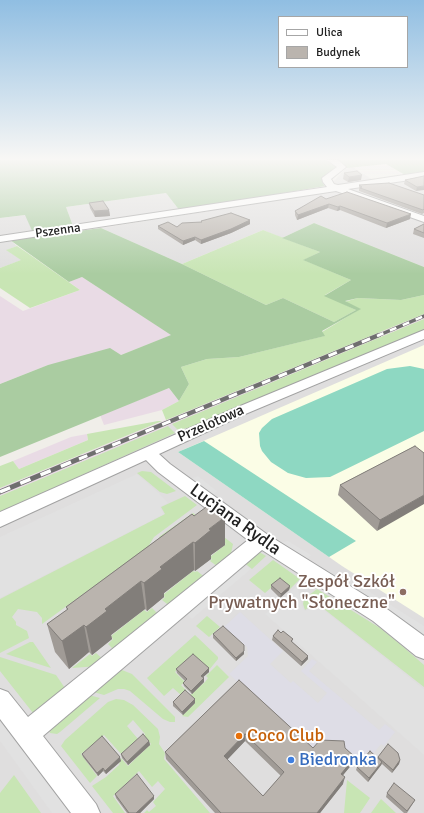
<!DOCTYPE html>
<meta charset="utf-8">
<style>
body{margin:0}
#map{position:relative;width:424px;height:813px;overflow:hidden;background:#f0eee9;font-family:Signika,sans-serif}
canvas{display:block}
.legend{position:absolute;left:278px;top:16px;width:130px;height:52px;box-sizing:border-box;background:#fff;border:1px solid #a6a6a6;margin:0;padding:5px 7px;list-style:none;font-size:12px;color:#212121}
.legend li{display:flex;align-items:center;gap:8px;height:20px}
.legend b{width:20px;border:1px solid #a6a6a6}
</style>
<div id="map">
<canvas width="424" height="813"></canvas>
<ul class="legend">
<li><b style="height:5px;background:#fff"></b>Ulica</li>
<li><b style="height:11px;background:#bab4ae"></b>Budynek</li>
</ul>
</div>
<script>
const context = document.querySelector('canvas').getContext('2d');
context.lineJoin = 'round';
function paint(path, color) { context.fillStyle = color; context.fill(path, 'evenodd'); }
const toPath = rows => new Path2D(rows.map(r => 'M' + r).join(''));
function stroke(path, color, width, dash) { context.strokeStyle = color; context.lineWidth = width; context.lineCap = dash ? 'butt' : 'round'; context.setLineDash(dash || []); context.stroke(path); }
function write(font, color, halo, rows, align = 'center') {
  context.font = font + ' Signika,sans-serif'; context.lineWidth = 4; context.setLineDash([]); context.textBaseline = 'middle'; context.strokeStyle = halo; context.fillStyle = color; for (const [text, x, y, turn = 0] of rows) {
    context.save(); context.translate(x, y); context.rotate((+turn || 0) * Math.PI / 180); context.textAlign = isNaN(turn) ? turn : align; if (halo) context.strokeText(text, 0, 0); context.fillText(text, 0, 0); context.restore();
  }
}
const residential = toPath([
 [353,167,373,180,340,185,333,182,345,169],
 [424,177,424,267,314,223,282,238,263,230,182,264,101,228],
 [166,193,180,211,73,226,66,207],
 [26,215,33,233,0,237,0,218],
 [10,240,17,246,7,250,22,260,0,268,0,242],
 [424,322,424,813,0,813,0,496,184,417]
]);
const industrial = toPath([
 [82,277,172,335,121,355,48,365,0,384,0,296,23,311,80,290,69,282],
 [424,314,424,319,0,496,0,488],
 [169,388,179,401,162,410,104,425,100,415],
 [87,434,88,440,19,469,13,461,71,437]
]);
const education = toPath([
 [424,345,424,618,342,566,178,452]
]);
const grass = toPath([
 [263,230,320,252,304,260,351,280,325,295,356,310,334,322,283,298,266,305,182,264],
 [17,246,26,252,80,290,30,308,0,288,0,268,21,260,6,250],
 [424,295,424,314,166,420,162,410,179,401,189,384,181,367,207,359,239,357,324,336,322,332,360,309,344,302,358,298,401,300],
 [424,319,424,330,247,403,190,429,186,428,179,431,172,424],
 [158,421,162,421,0,488,0,466,13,461,19,469,88,440,87,434],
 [168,426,175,433,0,512,0,496],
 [142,471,151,472,176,491,167,494,160,492,137,473],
 [185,496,197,505,154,537,148,547,42,624,42,618,37,612,18,609,12,617,16,622,16,625,27,631,29,638,0,653,0,599,165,514,161,507],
 [193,513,233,544,229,563,221,569,210,561,212,559,210,557,226,544,209,532,158,540,160,536],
 [256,550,266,556,252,569,243,562],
 [273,560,300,579,290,589,280,580,265,593,249,580],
 [193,571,195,572,197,571,206,578,171,607,162,600,165,597,163,595],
 [317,589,380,628,401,645,424,665,424,687,315,602,305,610,303,604,304,599],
 [152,608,160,616,116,652,108,644,113,639,111,636,144,610,147,612],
 [207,616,220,627,209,637,196,626],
 [195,635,218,657,218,659,209,670,192,656,175,672,185,682,181,685,187,691,181,695,173,688,164,696,147,678],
 [30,642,33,642,51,668,6,654],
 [96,653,105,661,99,666,72,668,90,654,92,656],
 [0,657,56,675,67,691,33,713,0,671],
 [217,665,229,677,188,717,182,716,195,703,189,696,205,682,208,678,206,676],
 [117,668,132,674,175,717,175,722,170,722,163,719,130,691,124,689,118,689,104,695,90,691],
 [85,694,100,698,60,732,57,734,50,733,49,730],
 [116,699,124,700,133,705,158,729,160,737,159,744,165,753,164,759,210,813,144,813,147,810,149,812,156,806,153,802,165,789,158,781,152,787,139,771,113,796,125,813,113,813,92,786,106,777,119,765,121,758,128,766,151,744,144,736,145,734,133,720,127,726,138,739,122,755,104,735,81,754,97,776,90,783,61,746,65,740,108,702],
 [14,775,41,813,0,813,0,793],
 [347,780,370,798,360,813,344,813],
 [381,799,396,813,371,813]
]);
const forest = toPath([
 [0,160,327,160,337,166,334,170,324,177,322,182,325,186,180,211,166,193,66,207,73,226,33,233,25,215,0,218],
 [336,160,424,160,424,172,407,176,386,164,347,168,343,163],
 [314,223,424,267,424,295,401,300,358,298,345,301,361,309,322,331,325,336,239,357,207,359,181,367,189,384,179,401,169,388,0,457,0,384,48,365,110,348,121,355,171,335,82,277,69,282,10,240,101,228,182,264,266,305,283,298,334,322,356,310,324,296,351,280,303,260,320,252,282,238]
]);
const pitch = toPath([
 [410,366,424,369,424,431,330,477,306,478,288,473,271,462,262,451,260,446,259,433,262,428,272,419,387,369],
 [204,441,356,541,329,557,178,452]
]);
const parking = toPath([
 [137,474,159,493,168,503,160,507,164,514,0,598,0,537],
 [198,476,217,491,211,498,189,480],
 [288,541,311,555,305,561,277,544],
 [242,562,251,569,192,619,183,611],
 [340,573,424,626,424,639,330,577],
 [297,586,302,606,305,611,315,603,424,689,424,755,265,614],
 [0,715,75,813,52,813,0,741]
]);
const plaza = toPath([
 [240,612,283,651,270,664,291,683,293,681,318,703,327,693,301,671,312,659,317,662,309,671,379,730,385,724,395,732,384,746,381,744,373,754,368,751,357,765,344,754,312,751,281,723,229,674,248,656,247,647,224,627]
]);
const minor = toPath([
 [327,160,338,160,346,167,331,179,334,184,338,185,424,172,424,178,348,189,424,216,424,222,336,191,0,242,0,236,327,187,323,182,322,178,337,167,327,160],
 [424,330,424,339,243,415,159,454,170,464,268,535,387,609,424,636,424,659,416,656,373,621,262,550,43,736,96,804,100,813,71,813,0,719,0,689,8,692,28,717,248,540,158,472,146,460,0,527,0,512,233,409,424,330]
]);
const railFar2 = toPath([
 [377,336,424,316]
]);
const railFar1 = toPath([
 [79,459,379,335]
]);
const rail = toPath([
 [0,492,81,458]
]);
const wall = toPath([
 [344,173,361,180,348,182,343,179],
 [424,176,416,191,404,184,405,180],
 [359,185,424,195,424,213,422,214,359,191],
 [326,199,410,219,386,228,340,210,337,211,328,208,297,220,295,215,295,211],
 [89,203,109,210,110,216,95,217,90,208],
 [250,220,250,224,231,233,201,244,195,240,183,245,158,229,158,226,177,227,201,222,201,221],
 [424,224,424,238,413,234,414,229],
 [415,446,377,531,338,495,340,485],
 [192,514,225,545,211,555,211,559,195,571,194,570,164,593,164,597,147,611,145,609,111,635,112,639,92,655,89,652,69,669,55,652,47,624,67,610,66,607],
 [271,585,290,586,289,590,280,598,271,589],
 [281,633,293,639,292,642,308,656,308,659,301,666,272,640,273,636],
 [213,634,244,654,236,661,213,638],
 [176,669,209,672,203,677,204,678,204,682,192,694,184,686,183,683,185,681,177,673],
 [239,680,313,748,345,748,355,757,353,763,343,775,343,784,320,813,215,813,166,759,165,752],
 [245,741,281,776,263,796,227,760],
 [173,702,195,703,183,715,173,706],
 [149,741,150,745,128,765,122,758,121,754],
 [82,754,121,761,106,774,103,771,98,776,83,757],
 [378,757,400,760,399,764,392,773,382,764,368,782,356,770,357,767,378,758],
 [387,793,415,800,407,813,404,813,386,797],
 [115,794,154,799,140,813,127,813,116,798]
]);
const shadedWall = toPath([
 [362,175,361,180,348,182,349,177],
 [424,186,424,190,416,191,417,187],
 [329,204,328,208,297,220,298,215],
 [340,206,340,210,337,211,338,207],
 [109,210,110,216,95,217,94,211],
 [411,214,410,219,386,228,387,223],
 [250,220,250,224,231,233,201,244,201,240],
 [195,237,195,240,183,245,183,241],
 [424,495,424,504,377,531,380,520],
 [225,517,225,545,211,555,211,559,195,571,195,543,209,529],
 [193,542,194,570,164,593,164,597,147,611,144,583,160,567],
 [141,581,145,609,111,635,112,639,92,655,86,627,105,609],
 [290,586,289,590,280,598,281,594],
 [84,625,89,652,69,669,62,641],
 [244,651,244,654,236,661,236,658],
 [308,656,308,659,301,666,302,662],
 [209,668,209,672,201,679,201,676],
 [204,678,204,682,192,694,191,691],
 [195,699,195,703,183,715,182,712],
 [245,734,245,741,224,763,224,756],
 [149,741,150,745,128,765,127,762],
 [120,757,121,761,106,774,105,771],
 [355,757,353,763,339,780,341,774],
 [400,760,399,764,392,773,393,770],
 [382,762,381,765,368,782,369,778],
 [103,768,103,771,98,776,97,773],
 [345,777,343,784,320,813,317,813],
 [154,796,154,799,140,813,136,813]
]);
const building = toPath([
 [357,171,362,175,349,177,344,173,357,171],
 [424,176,424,186,417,187,405,180,424,176],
 [389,183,424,195,424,209,423,210,360,188,362,187,359,185,389,183],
 [347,192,411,214,387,223,340,206,338,207,329,204,298,215,295,211,321,196,326,199,347,192],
 [103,201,109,210,94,211,89,203,103,201],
 [231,213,250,220,231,229,201,240,195,237,183,241,158,226,168,222,177,227,182,223,202,222,201,221,231,213],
 [424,224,424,233,414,229,424,224],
 [415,446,424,453,424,495,380,520,340,485,415,446],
 [209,505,225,517,209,529,211,530,195,543,193,542,160,567,162,569,144,583,141,581,105,609,107,611,86,627,84,625,62,641,47,624,68,609,66,607,192,514,194,516,209,505],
 [280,578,290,586,281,594,271,585,280,578],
 [223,626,244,645,244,651,236,658,213,634,223,626],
 [278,630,281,633,283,631,293,639,291,641,308,656,302,662,273,636,278,630],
 [193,654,209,668,201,676,204,678,191,691,183,683,187,679,176,669,193,654],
 [239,680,313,748,320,740,344,741,345,748,355,757,341,774,345,777,317,813,221,813,165,752,239,680],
 [245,734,284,772,263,796,224,756,245,734],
 [185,690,195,699,182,712,173,702,185,690],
 [143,734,149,741,127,762,121,754,143,734],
 [102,736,120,757,105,771,103,768,97,773,82,754,102,736],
 [388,744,398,753,400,760,393,770,378,757,388,744],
 [370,751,382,762,369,778,357,767,370,751],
 [137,774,154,796,136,813,129,813,115,794,137,774],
 [394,783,415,800,407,811,387,793,394,783]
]);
const markers = [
 [403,592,4,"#8d6e63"],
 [239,736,4,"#e8710a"],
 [291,760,4,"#3f7fe0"]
];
const farStreetnames = [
 ["Pszenna",58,231,-8]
];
const streetNames = [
 ["Przelotowa",211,424,-24]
];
const nearStreetnames = [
 ["Lucjana Rydla",235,520,36]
];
const nearEducationnames = [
 ["Zespół Szkół",395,582],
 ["Prywatnych \"Słoneczne\"",395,603]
];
const nearFoodnames = [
 ["Coco Club",247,736]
];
const nearShopnames = [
 ["Biedronka",299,760]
];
paint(residential, '#dfdede');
paint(industrial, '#e9dbe5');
paint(education, '#fbfde6');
paint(grass, '#c8e5b4');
paint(forest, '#aacca1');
paint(pitch, '#8ed8c2');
paint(parking, '#e1e1e1');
paint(plaza, '#dedde6');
stroke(minor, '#a2a2a2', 2);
paint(minor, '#fff');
stroke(railFar2, '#6f6f6f', 3.5);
stroke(railFar1, '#6f6f6f', 4.5);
stroke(rail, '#6f6f6f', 5);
stroke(railFar2, '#fff', 2.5, [7]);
stroke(railFar1, '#fff', 3, [9]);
stroke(rail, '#fff', 3.5, [11]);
paint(wall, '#a09b96');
paint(shadedWall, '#827e7a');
paint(building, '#bab4ae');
stroke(building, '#827e7a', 1);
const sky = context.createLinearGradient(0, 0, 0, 274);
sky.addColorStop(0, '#90bee2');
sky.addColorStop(0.58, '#f8f7f5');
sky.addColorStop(1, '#f8f7f500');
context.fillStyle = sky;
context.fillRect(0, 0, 424, 274);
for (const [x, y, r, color] of markers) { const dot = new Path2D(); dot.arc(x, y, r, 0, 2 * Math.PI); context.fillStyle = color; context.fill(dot); stroke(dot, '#fff', 1.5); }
write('13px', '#212121', '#fff', farStreetnames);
write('15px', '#212121', '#fff', streetNames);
write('18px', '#212121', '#fff', nearStreetnames);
write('18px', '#785e54', '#fff', nearEducationnames, 'right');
write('18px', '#c56008', '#fff', nearFoodnames, 'left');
write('18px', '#366cbe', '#fff', nearShopnames, 'left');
</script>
